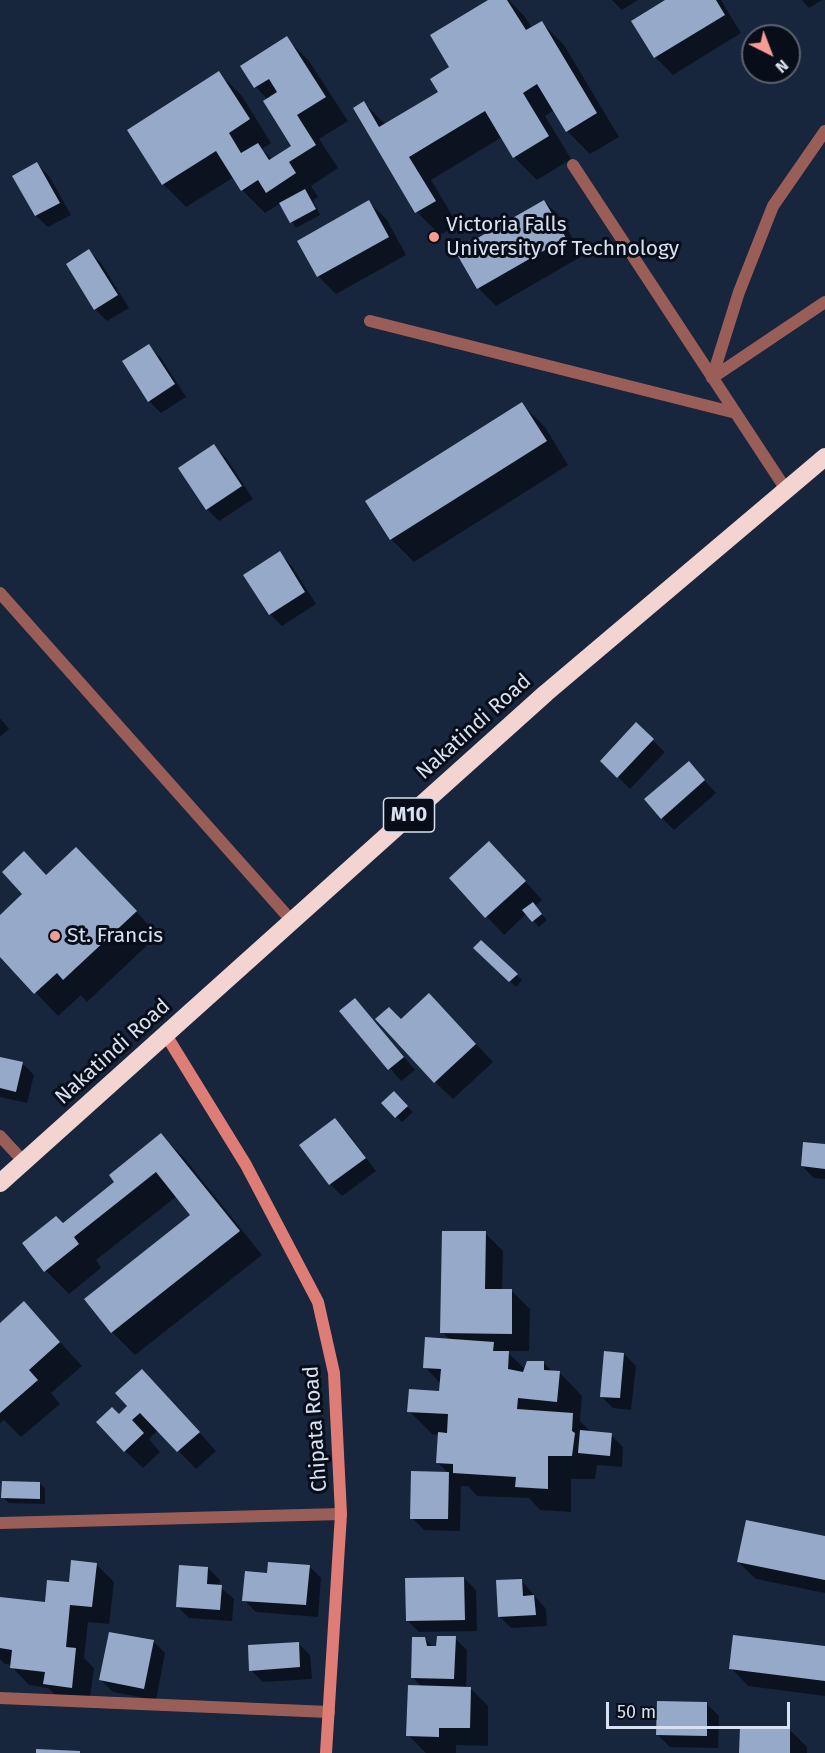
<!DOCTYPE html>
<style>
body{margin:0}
#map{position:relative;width:825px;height:1753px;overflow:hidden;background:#17253d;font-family:"Fira Sans",sans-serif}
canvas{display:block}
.north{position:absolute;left:741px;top:24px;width:60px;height:60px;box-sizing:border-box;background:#080e19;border:2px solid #5b626f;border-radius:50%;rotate:138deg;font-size:16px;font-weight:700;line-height:24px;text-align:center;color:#d7e1f1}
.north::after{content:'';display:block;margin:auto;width:21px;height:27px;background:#f59c93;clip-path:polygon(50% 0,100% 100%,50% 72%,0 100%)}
.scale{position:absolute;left:606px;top:1702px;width:184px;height:27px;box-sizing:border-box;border:3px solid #d7e1f1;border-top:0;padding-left:8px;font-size:18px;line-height:21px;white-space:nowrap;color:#d7e1f1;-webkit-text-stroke:4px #080e19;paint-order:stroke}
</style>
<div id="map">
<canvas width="825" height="1753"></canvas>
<div class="north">N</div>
<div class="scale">50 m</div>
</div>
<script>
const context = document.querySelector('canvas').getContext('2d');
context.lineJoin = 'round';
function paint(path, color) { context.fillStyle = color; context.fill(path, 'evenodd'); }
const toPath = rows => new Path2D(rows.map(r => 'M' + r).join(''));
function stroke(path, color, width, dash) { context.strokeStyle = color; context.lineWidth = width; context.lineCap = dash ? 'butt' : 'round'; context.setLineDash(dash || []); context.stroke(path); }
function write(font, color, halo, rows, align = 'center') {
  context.font = font + ' "Fira Sans",sans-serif'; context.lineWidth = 6; context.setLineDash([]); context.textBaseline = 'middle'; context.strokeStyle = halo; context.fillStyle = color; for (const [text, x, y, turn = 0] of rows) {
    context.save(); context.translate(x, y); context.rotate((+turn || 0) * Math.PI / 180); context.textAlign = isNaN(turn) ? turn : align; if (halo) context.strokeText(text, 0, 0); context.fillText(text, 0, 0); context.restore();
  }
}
const shadow = toPath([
 [491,0,509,0,525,17,532,28,541,22,564,45,619,137,590,154,567,131,554,110,545,116,571,159,537,180,514,157,502,137,431,180,458,225,440,235,417,212,355,108,364,103,386,125,440,92,451,68],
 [612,0,638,0,622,10],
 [668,0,721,0,741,33,673,75,655,57],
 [802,0,822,0,809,8],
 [286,38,309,61,348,121,319,139,338,168,311,186,318,197,313,200,320,215,296,228,279,204,265,213,242,190,234,177,186,207,163,184,129,131,219,73,242,96,271,143,262,149,273,160,293,146,268,100,256,87,242,66],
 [37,164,49,176,71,215,48,227,36,216,14,176],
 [544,201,562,219,582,256,496,306,478,288],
 [369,202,387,220,406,255,336,294,318,276],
 [89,251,101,263,129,308,107,321,95,309],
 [149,346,161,358,186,397,161,413,149,401],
 [522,404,545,427,568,465,414,562,391,539],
 [214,446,226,458,253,499,219,521,207,509],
 [280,553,291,565,316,604,282,626,270,614],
 [0,718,9,729,0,737],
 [636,725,665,752,630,789,602,761],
 [688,763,716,793,674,830,662,818],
 [24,853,47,876,99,872,158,935,87,1002,81,995,58,1016,0,955,0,917,24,894],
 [507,861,542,900,535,906,547,920,539,927,527,913,504,935,451,878],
 [482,942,522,980,516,987,475,948],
 [341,1011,366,1012,415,1070,401,1081],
 [447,1013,493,1062,453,1099,435,1082,401,1021],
 [0,1058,22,1063,34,1075,27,1103,0,1097],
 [394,1093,413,1112,402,1122,383,1103],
 [335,1120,347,1132,376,1171,342,1196,330,1184,301,1145],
 [161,1135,184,1158,262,1255,135,1355,112,1332,86,1300,193,1215,177,1196,96,1260,101,1268,69,1294,46,1271,24,1244,63,1225,117,1182],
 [825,1146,825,1179,814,1178,802,1166],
 [485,1233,503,1251,502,1291,512,1291,530,1309,529,1351,506,1351,525,1369,544,1363,553,1372,559,1372,582,1396,580,1421,592,1433,611,1435,623,1447,622,1467,597,1465,595,1479,571,1479,571,1512,540,1510,529,1498,477,1496,468,1486,461,1486,460,1531,424,1530,412,1518,449,1474,438,1463,439,1435,432,1434,409,1411,441,1393,441,1384,425,1367,450,1340,442,1332],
 [24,1303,82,1366,51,1393,60,1404,21,1437,4,1420,0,1423,0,1325],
 [624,1354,636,1366,631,1410,613,1408,601,1396],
 [160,1389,216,1451,196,1469,158,1430,149,1439,160,1452,143,1468,125,1451,119,1416],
 [40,1483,45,1489,45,1504,9,1503,3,1497],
 [825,1538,825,1593,756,1579,738,1562],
 [96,1564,114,1582,109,1624,88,1622,84,1658,94,1668,89,1705,63,1702,48,1688,29,1685,12,1667,12,1665,5,1664,0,1659,0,1599,46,1604],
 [309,1566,321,1578,318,1617,256,1612,244,1600],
 [208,1568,220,1580,219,1586,234,1599,232,1621,189,1618,177,1606],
 [464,1578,476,1590,477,1631,419,1632,407,1620],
 [521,1580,546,1609,547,1626,511,1628,499,1616],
 [455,1638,467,1650,466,1688,470,1688,488,1706,488,1746,456,1745,456,1753,426,1753,408,1735,422,1687,412,1677,425,1639,433,1647],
 [153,1641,165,1653,156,1700,113,1692,101,1680],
 [298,1643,310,1655,312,1679,263,1682,251,1670],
 [825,1648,825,1696,748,1686,731,1668],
 [707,1704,719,1716,718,1748,670,1747,658,1735],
 [789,1729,807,1747,807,1753,741,1753]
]);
const building = toPath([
 [488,0,507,0,526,30,542,21,597,113,566,132,537,84,523,93,549,136,513,158,485,111,409,157,436,201,415,213,353,108,364,101,379,127,438,92,430,79,449,67,430,35],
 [665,0,716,0,725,15,654,58,631,21],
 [287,36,326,97,297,115,316,145,289,162,296,173,266,193,258,180,241,191,216,151,162,185,127,130,219,71,250,119,229,133,241,153,258,143,269,160,291,146,263,101,277,92,269,79,254,88,240,66],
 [37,162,60,203,35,216,12,176],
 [305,189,316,209,290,223,279,203],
 [369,200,389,237,317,277,297,241],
 [544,200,566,238,477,289,455,251],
 [89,249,118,295,94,310,66,264],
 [149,344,175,384,148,402,122,361],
 [522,402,547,441,390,540,365,501],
 [214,444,242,486,206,510,178,468],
 [280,551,305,592,269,615,243,575],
 [636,722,654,739,617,778,600,761],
 [689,761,705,780,661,819,644,799],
 [489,841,526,881,485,918,449,878],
 [76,847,137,911,63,980,57,973,34,994,0,957,0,915,22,894,2,872,24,851,46,875],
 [533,902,542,914,532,922,522,910],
 [481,940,518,974,509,982,473,948],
 [429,993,476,1044,434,1083,375,1019,389,1007,401,1019],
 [355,998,404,1057,388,1070,339,1011],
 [0,1057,23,1062,16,1092,0,1088],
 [394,1091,408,1106,395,1118,381,1103],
 [335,1118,366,1158,329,1185,299,1145],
 [161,1133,240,1231,111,1333,84,1299,190,1215,156,1172,74,1237,79,1244,44,1272,22,1243,56,1216,63,1223,114,1182,109,1175],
 [803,1142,825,1144,825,1169,801,1166],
 [442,1231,486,1231,485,1289,512,1289,512,1334,440,1333],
 [24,1301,60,1342,29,1370,38,1380,0,1413,0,1323],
 [425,1337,494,1342,493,1351,509,1351,508,1369,523,1372,527,1361,544,1361,544,1370,560,1371,557,1402,518,1398,517,1409,573,1413,572,1431,575,1433,572,1456,548,1456,548,1489,515,1487,516,1477,453,1473,453,1464,436,1463,438,1432,447,1433,448,1414,407,1412,409,1389,439,1391,441,1369,423,1368],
 [604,1351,624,1353,620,1398,600,1397],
 [142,1369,200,1432,177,1452,140,1413,132,1420,144,1433,124,1452,96,1422,112,1407,119,1414,127,1406,115,1393],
 [580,1430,612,1433,610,1456,578,1453],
 [411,1471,449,1472,448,1519,410,1519],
 [2,1481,40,1482,40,1499,1,1498],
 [746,1520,825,1536,825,1580,737,1562],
 [71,1560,97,1563,92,1607,70,1605,66,1647,76,1648,72,1688,43,1684,45,1672,10,1668,12,1650,0,1648,0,1597,45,1602,47,1580,69,1582],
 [268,1562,310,1565,306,1605,242,1601,245,1571,267,1573],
 [179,1565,208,1567,207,1584,222,1585,220,1610,176,1607],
 [464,1577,465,1620,406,1621,405,1578],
 [522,1579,523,1596,534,1595,536,1615,498,1617,496,1580],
 [109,1632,154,1640,144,1689,99,1680],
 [733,1635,825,1646,825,1681,729,1669],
 [437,1636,456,1636,454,1679,411,1678,412,1637,425,1637,427,1646,436,1646],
 [299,1642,300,1667,249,1671,248,1645],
 [408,1685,471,1687,470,1728,439,1728,439,1737,406,1736],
 [657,1701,707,1702,707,1736,656,1735],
 [740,1727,790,1728,790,1753,739,1753],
 [36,1749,80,1751,80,1753,36,1753]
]);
const lane = toPath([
 [573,165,785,488],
 [370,321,736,413],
 [712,378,739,292,773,206,825,131],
 [712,378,825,302],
 [0,1136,24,1162]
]);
const street = toPath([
 [0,593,291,920],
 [0,1523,341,1514],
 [0,1698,329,1712]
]);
const secondary = toPath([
 [166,1035,246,1165,318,1302,334,1373,341,1514,326,1753]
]);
const highway = toPath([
 [0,1183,546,693,825,457]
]);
const markers = [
 [434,237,6,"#f59c93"],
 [55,936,6,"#f59c93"]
];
const shields = [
 [409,815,51]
];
const shieldNames = [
 ["M10",409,815]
];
const poiNames = [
 ["Victoria Falls",446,225],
 ["University of Technology",446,249],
 ["St. Francis",67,936]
];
const streetNames = [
 ["Nakatindi Road",474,727,-42],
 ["Nakatindi Road",113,1052,-42],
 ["Chipata Road",316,1429,-94]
];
paint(shadow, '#0007');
paint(building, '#97a9c8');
stroke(lane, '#9a5e58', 12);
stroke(street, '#9a5e58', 12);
stroke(secondary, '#dd7d75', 12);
stroke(highway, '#f3d4d0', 18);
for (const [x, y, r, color] of markers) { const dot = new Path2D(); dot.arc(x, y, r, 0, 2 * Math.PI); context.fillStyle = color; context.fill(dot); stroke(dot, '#080e19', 2); }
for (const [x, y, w] of shields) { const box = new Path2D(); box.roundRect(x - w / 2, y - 17, w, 34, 4.5); context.fillStyle = '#080e19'; context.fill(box); stroke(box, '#d7e1f1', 1.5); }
write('bold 20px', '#d7e1f1', null, shieldNames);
write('21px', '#d7e1f1', '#080e19', poiNames, 'left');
write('21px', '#d7e1f1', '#080e19', streetNames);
</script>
